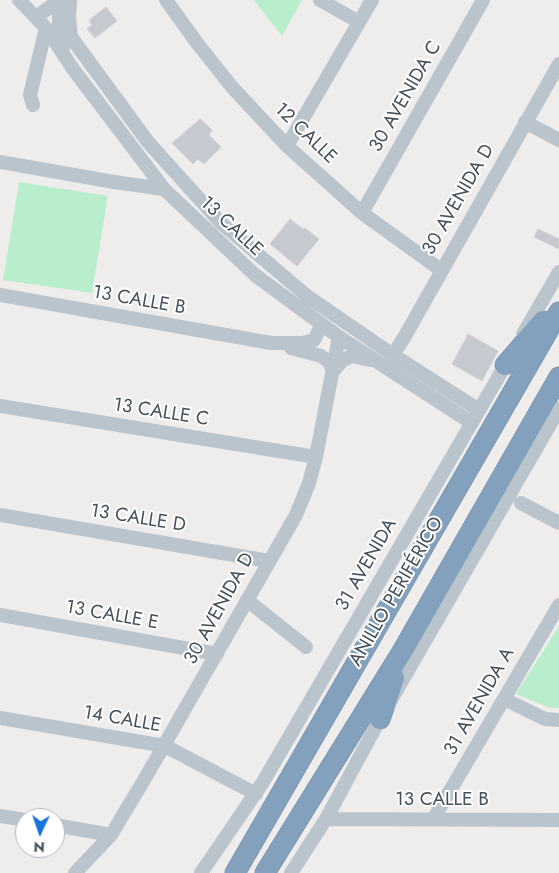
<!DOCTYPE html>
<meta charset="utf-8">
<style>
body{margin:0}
#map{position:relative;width:559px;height:873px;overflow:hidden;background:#efecec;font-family:Jost,sans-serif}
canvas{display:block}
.north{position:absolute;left:15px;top:808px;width:50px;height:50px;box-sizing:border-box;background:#fff;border:1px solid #b5b9bd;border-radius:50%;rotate:183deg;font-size:14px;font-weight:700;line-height:20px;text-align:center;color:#45505a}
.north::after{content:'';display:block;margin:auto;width:18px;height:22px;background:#1773de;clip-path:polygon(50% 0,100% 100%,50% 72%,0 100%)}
</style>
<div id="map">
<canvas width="559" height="873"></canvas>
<div class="north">N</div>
</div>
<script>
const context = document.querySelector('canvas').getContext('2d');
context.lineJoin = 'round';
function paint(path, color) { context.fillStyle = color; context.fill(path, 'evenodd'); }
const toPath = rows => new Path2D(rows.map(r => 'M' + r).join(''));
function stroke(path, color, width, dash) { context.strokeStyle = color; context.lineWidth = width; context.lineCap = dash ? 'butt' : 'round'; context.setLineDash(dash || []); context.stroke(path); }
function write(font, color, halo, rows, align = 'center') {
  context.font = font + ' Jost,sans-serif'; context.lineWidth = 4; context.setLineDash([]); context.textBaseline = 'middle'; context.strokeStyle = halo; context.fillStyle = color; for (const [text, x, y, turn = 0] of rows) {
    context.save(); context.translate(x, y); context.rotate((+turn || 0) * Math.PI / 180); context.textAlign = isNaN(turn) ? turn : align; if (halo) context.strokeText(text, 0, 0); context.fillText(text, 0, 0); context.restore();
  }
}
const green = toPath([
 [254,0,302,0,282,36],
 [19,182,108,196,92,293,3,280],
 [559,626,559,708,550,708,516,694]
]);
const building = toPath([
 [106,7,117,21,95,38,87,29,92,25,89,20,106,7],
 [200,119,212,130,209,135,221,147,204,164,198,159,193,164,172,143,200,119],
 [290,219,303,229,305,228,319,239,297,266,270,244,290,219],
 [538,229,559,239,559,249,534,237,538,229],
 [468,334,498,351,482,381,452,364,468,334]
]);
const minor = toPath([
 [19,0,46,28,73,69,164,189,255,275,339,337,472,423],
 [62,0,59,10,59,24,63,48],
 [70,0,69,17,71,37,148,142,221,223,307,296,393,355,479,410],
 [166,0,197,43,232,87,287,146,362,213,441,270],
 [320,0,359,22],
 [36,17,60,0],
 [33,105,30,95,46,28],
 [525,122,559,140],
 [287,146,372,0],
 [0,162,114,182,164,189],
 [362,213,483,0],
 [0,295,271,343,303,343,314,340,322,324],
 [523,334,559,272],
 [291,348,321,356,329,362,333,371,343,360,352,356,370,360],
 [393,355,405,336,559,64],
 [0,406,316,457],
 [521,503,559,523],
 [0,515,269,561],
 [247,600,306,647],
 [0,615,217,654],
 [504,699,545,719,559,720],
 [0,718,165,746,256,794],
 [0,816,25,820],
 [434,818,559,605],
 [326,819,559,820],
 [55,825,111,835],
 [75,873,111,835,147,775,296,515,309,483,316,457,339,337],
 [201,873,263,782,510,357],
 [291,873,326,819,380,719,559,409]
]);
const highway = toPath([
 [505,365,543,321],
 [380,719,394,678],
 [235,873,559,312],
 [265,873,403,650,559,377]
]);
const streetNames = [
 ["30 AVENIDA C",406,97,-60],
 ["12 CALLE",305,134,44],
 ["30 AVENIDA D",459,200,-60],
 ["13 CALLE",231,227,43],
 ["13 CALLE B",139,301,10],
 ["13 CALLE C",161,413,9],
 ["13 CALLE D",138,519,9],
 ["31 AVENIDA",367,565,-60],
 ["ANILLO PERIFÉRICO",397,592,-60],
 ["30 AVENIDA D",220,609,-61],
 ["13 CALLE E",112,616,10],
 ["31 AVENIDA A",480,702,-60],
 ["14 CALLE",122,720,10],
 ["13 CALLE B",442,800]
];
paint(green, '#b9eecc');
paint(building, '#c6c9cf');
stroke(building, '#d0d3d8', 1);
stroke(highway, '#6e8ba8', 21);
stroke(minor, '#bac4cc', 14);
stroke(highway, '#83a0bc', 20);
write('19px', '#45505a', '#fff', streetNames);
</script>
